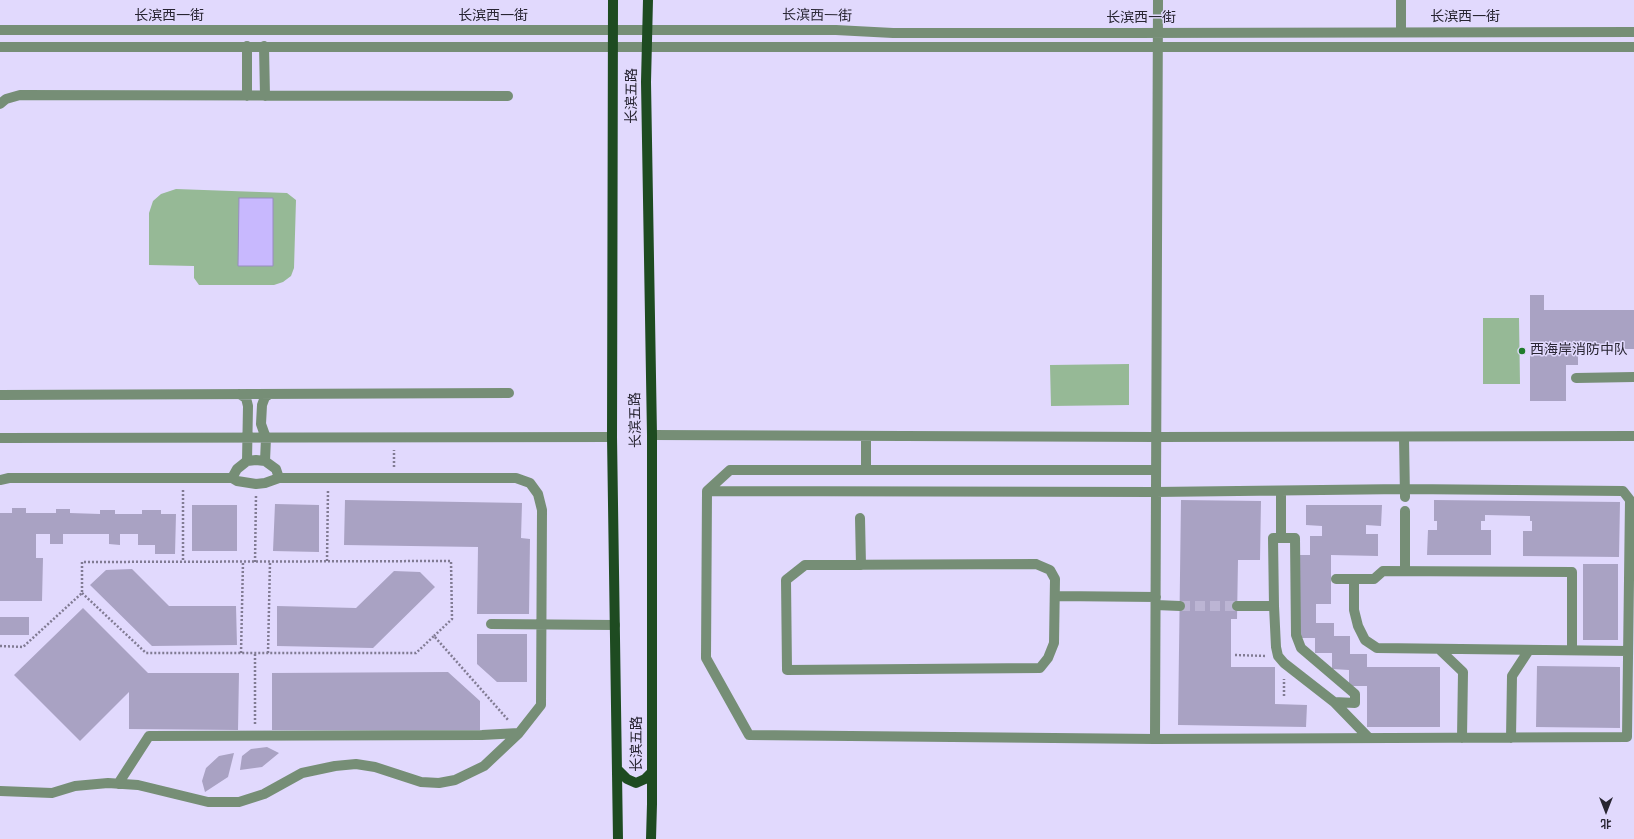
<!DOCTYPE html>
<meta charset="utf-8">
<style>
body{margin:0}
#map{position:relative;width:1634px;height:839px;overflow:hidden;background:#e1d9fd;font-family:Overpass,"Noto Sans SC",sans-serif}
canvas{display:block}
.north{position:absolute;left:1586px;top:791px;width:40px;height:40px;-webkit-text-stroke:3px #e1d9fd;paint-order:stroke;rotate:180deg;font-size:11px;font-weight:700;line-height:16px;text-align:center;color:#282532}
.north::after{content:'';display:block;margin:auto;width:14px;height:18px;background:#282532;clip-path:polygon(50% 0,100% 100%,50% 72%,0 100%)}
</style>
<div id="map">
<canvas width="1634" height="839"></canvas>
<div class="north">北</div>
</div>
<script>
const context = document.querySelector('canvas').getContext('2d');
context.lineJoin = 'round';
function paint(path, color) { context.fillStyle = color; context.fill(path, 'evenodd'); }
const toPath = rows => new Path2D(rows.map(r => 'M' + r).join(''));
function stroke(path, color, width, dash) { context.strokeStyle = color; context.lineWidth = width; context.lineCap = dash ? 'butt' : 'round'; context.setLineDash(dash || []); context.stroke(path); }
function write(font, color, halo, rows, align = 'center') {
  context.font = font + ' Overpass,"Noto Sans SC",sans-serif'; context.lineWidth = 3; context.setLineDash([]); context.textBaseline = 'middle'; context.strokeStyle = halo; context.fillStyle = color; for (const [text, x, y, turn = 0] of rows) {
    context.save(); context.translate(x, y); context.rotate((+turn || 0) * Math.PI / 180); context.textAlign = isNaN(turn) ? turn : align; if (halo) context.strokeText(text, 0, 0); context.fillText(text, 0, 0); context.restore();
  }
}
const green = toPath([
 [176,189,287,193,296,200,294,268,291,276,283,282,274,285,199,285,194,278,194,266,149,265,149,213,153,201,161,194],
 [1483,318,1519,318,1520,384,1483,384],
 [1129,364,1129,405,1051,406,1050,365]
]);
const water = toPath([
 [239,198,273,198,273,266,238,266,239,198]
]);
const building = toPath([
 [1530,295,1544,295,1544,310,1634,310,1634,349,1578,349,1578,365,1566,365,1566,401,1530,401],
 [345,500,522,503,521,538,530,539,529,614,477,614,478,547,344,545],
 [1181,500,1261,501,1260,560,1238,560,1237,619,1231,619,1231,667,1275,667,1275,704,1307,705,1306,727,1178,725],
 [1434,500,1620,502,1619,557,1523,556,1523,531,1532,531,1532,521,1530,521,1530,516,1485,515,1485,521,1481,521,1481,530,1491,530,1491,555,1427,555,1428,530,1437,530,1437,521,1434,521],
 [275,504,319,505,319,552,273,551],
 [192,505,237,505,237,551,192,551],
 [1306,505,1382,505,1381,526,1366,525,1366,534,1378,534,1378,556,1331,555,1331,604,1316,604,1316,623,1334,623,1334,636,1350,636,1350,654,1367,654,1367,667,1440,667,1440,727,1367,727,1367,686,1349,686,1349,670,1332,669,1332,653,1315,653,1315,638,1299,638,1300,555,1310,555,1310,536,1322,536,1322,526,1306,525],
 [12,508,26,508,26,513,56,513,56,509,70,509,70,513,100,514,100,510,115,510,115,514,142,514,142,510,161,510,161,514,176,514,175,554,155,554,155,545,138,545,138,534,120,534,120,545,109,544,109,534,63,534,63,544,50,544,50,534,36,534,36,558,43,558,42,601,0,601,0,513,12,513],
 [1583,564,1618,564,1618,640,1583,640],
 [132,569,169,606,236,606,237,645,152,646,90,585,106,570],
 [394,571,420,572,435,587,373,648,277,646,277,606,356,608],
 [83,608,148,673,239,673,238,730,129,729,129,692,80,741,14,675],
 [0,617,29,617,29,635,0,635],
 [477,634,527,634,527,682,497,682,477,664],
 [1537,666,1620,667,1620,728,1536,727],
 [448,672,480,701,480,730,272,730,272,673],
 [267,747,279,753,262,767,240,770,242,756,251,749],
 [234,753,228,777,205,792,202,781,206,768,219,756]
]);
const minorTunnel = toPath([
 [1180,606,1237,606]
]);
const path = toPath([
 [394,467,394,450],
 [183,490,183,562],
 [327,561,328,490],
 [255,562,256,495],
 [82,593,146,653,416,653,434,636,509,721],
 [0,646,23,647,82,593,82,562,451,561,452,619,434,636],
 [241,653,243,562],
 [268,653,270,562],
 [1235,655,1267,656],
 [1284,696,1284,679],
 [255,724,255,653]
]);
const minor = toPath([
 [1401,0,1401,32],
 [0,30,836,30,893,33,1129,33,1634,32],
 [247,46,247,96],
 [264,46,265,96],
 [0,47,1634,47],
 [0,104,6,99,20,95,508,96],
 [1576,378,1634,377],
 [239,394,246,398,248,406,247,461],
 [0,395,509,393],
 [652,435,1156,437,1634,436],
 [866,436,866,470],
 [1404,437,1405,497],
 [0,438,612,437],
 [265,461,266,438,261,424,262,405,265,397,270,394],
 [232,478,237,469,247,461,256,460,265,461,276,469,279,478],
 [0,480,9,478,232,478,237,481,256,484,265,483,279,478,516,478,530,483,538,494,542,510,541,705,519,733,484,766,455,780,439,783,421,782,375,767,356,764,335,766,302,773,264,794,239,802,208,802,138,785,108,783,75,786,52,793,0,791],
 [707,491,1155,492,1405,489,1623,491,1630,500,1627,737,1155,739,749,735,706,658,707,491,730,470,1156,470],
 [1281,491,1281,538],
 [1405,511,1405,571],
 [860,518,861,565],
 [1273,538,1295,538,1296,635,1301,648,1355,694,1355,703,1334,702,1284,663,1278,656,1276,647,1274,606,1273,538],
 [1036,564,1050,570,1055,579,1054,643,1048,658,1040,668,787,670,786,580,805,565,1036,564],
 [1336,579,1374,579,1383,571,1572,572,1572,650],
 [1354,579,1354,610,1358,626,1365,640,1377,648,1628,651],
 [1055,596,1156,597],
 [1156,605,1180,606],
 [1237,606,1274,606],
 [491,624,615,625],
 [1440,650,1463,672,1462,738],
 [1334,702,1369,738],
 [1511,738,1512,676,1529,650],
 [1155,739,1158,0],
 [118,784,149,736,482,735,519,733]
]);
const major = toPath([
 [613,0,612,437,618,839],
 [648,0,646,82,652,435,652,804,651,839],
 [617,769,627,779,636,783,645,779,652,772]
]);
const markers = [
 [1522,351,4,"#207c2c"]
];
const streetNames = [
 ["长滨西一街",169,17],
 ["长滨西一街",493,17],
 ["长滨西一街",817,17,1],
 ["长滨西一街",1465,18],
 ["长滨西一街",1141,19],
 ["长滨五路",633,96,-90],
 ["长滨五路",637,420,-91],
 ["长滨五路",638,744,-90]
];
const poiNames = [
 ["西海岸消防中队",1530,351]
];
paint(green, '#96b996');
paint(water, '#c8b8fe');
stroke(water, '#988cc1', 1);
paint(building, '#a9a2c3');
stroke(minorTunnel, '#bcb5d4', 10, [10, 5]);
stroke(path, '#817b93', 2.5, [2, 2]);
stroke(minor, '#768e76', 10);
stroke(major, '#1e4b21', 10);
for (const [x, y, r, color] of markers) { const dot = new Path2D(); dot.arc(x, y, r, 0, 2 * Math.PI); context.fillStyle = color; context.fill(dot); stroke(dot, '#e1d9fd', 1.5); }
write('14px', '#282532', '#e1d9fd', streetNames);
write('14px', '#282532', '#e1d9fd', poiNames, 'left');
</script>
